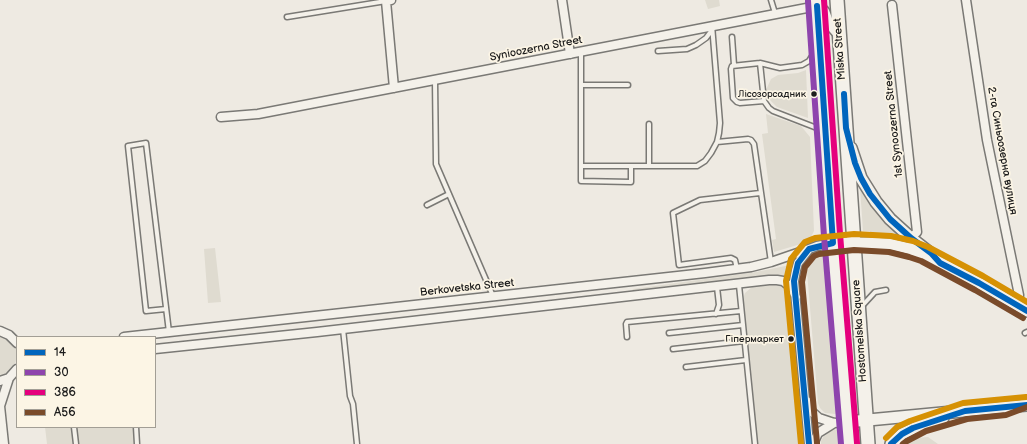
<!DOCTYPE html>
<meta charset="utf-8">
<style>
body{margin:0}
#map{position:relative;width:1027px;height:444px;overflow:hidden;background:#eeeae2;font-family:"Balsamiq Sans",sans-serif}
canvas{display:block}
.legend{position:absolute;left:16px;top:336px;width:140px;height:92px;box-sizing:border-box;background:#fcf5e5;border:1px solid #a29e95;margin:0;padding:5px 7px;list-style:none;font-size:12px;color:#1c1c1c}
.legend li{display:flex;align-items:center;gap:8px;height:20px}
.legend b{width:20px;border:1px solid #a29e95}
</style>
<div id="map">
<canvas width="1027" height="444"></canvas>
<ul class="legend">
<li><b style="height:5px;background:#0065bd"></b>14</li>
<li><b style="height:5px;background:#8e44ad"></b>30</li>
<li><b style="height:5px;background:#e5007d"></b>386</li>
<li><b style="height:5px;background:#7a4b2a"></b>А56</li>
</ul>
</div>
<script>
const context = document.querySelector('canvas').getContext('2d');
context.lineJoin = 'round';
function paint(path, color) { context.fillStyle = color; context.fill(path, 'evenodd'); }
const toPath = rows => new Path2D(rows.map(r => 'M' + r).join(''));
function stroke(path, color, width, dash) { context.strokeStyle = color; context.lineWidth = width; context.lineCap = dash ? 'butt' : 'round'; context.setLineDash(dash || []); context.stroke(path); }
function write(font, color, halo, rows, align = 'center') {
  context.font = font + ' "Balsamiq Sans",sans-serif'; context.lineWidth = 3.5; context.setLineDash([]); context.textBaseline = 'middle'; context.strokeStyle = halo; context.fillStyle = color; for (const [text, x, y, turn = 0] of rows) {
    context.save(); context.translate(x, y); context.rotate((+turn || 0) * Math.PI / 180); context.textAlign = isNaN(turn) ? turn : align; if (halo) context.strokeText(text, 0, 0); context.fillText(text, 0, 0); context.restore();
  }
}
const green = toPath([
 [705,0,719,0,720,6,708,9],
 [806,70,808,118,777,107,770,100,766,90,771,79,778,75,798,73],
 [766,114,801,126,810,137,814,231,811,237,804,243,774,252,772,240,776,239,762,134,768,133],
 [860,188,881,217,908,242,894,239,870,238,870,231,863,231],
 [215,248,221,302,208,303,204,249],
 [830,251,841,410,839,413,835,414,825,413,820,408,818,403,807,272,809,265,816,257],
 [795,264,790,271,789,280,784,277,775,276,634,292,632,291,633,289,756,272],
 [770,283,781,284,788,291,803,444,757,444,742,302,745,293,752,287],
 [0,335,6,337,12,342,16,349,17,356,15,364,11,370,6,375,0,377],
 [807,414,818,420,828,423,815,431,810,438],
 [45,427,133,427,135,444,47,444],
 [842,429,843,444,821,444,821,441,825,434,833,430],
 [928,437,938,444,906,444,917,438]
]);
const service = toPath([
 [771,0,775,13],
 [287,17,386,1],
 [732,37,734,65],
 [816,50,809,61,802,65,780,68,760,63,764,101,769,108,773,111,822,130],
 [658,51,687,49,696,45,706,38,712,30],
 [581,52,581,166,697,166,705,161,711,153,717,142,719,133,720,123,712,25],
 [760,63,732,66,731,69,733,98,737,102,740,103,764,101],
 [435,80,436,164,493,296],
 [581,85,628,85],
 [649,124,649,166],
 [717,142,748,139,751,140,754,144,771,262],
 [581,166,581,181,631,182,631,166],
 [427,205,449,194],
 [737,269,735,260,731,258,679,265,673,213,700,200,760,193],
 [739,285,755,444],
 [862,306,875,292,886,290],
 [166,309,146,311,128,146,146,143,169,332],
 [716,314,719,305,717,287],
 [343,329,350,396,353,404,357,444],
 [669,333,743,325],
 [1025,333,1027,332],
 [627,337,626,324,627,322,741,311],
 [673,349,744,341],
 [686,367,746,360],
 [74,427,76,444],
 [136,427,137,444]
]);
const minor = toPath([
 [391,0,386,1,394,88],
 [562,0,570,54],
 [966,0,987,140,1019,295,1018,306],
 [892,5,917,232,911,238],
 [221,117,258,114,817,6,821,7,825,11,831,27,839,36],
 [0,331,9,335,17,343],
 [124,337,705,273,751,267,771,262,809,249],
 [155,349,317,332,769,280,777,280,783,281,791,287,796,297],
 [0,381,9,378,17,369],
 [807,401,810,410,819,418,834,423,847,422],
 [4,444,0,406,9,378],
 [809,444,794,281,796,270,798,263,809,249,817,246,833,243],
 [813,444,818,433,834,423]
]);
const secondary = toPath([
 [851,148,861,178,876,202,890,219,911,238,930,253],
 [833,243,868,243,890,244,911,249,924,254,979,283,1027,311],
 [847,422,1027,405],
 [891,444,902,434,923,424,943,418]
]);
const trunk = toPath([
 [816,0,832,235,849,444],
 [837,0,868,444]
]);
const bus1 = toPath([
 [844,94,846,128,855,163,861,178,870,194,890,219,911,238,931,253,940,263,979,283,1027,311],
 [809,444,794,281,798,263,809,249,833,243,817,6],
 [891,444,902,434,913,428,965,411,1027,405]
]);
const bus2 = toPath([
 [808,1,824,236,841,444]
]);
const bus3 = toPath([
 [824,0,840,234,857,443]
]);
const bus4 = toPath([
 [817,443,802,282,805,267,814,256,819,254,854,250,889,252,909,257,921,261,975,290,1023,318],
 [903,444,907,441,926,431,967,419,1006,415,1027,407]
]);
const bus5 = toPath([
 [886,438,897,427,910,421,963,403,1026,397],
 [801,444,786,281,791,259,805,242,815,238,854,234,891,236,913,241,928,247,983,276,1027,302]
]);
const markers = [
 [814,94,3.5,"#1c1c1c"],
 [791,339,3.5,"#1c1c1c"]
];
const busNames = [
 ["Лісозорсадник",806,94],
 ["Гіпермаркет",784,339]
];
const streetNames = [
 ["Synioozerna Street",536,49,-11],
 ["Miska Street",840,49,-94],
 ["1st Synoozerna Street",894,124,-96],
 ["2-га Синьоозерна вулиця",1002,151,80],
 ["Berkovetska Street",467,288,-6],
 ["Hostomelska Square",860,331,-94]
];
paint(green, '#dfdbd0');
stroke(service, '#7a7975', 7);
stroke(minor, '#7a7975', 11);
stroke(secondary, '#7a7975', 14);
stroke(trunk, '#7a7975', 16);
stroke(service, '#f4f1ea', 4);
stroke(minor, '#f4f1ea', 8);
stroke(secondary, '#f4f1ea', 11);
stroke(trunk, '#f4f1ea', 13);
stroke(bus1, '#0065bd', 6);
stroke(bus2, '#8e44ad', 6);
stroke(bus3, '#e5007d', 6);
stroke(bus4, '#7a4b2a', 6);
stroke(bus5, '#d69104', 6);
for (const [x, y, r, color] of markers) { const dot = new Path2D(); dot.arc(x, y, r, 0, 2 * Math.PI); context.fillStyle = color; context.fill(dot); stroke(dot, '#fcf5e5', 1.5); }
write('10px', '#1c1c1c', '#fcf5e5', busNames, 'right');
write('11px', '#1c1c1c', '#fcf5e5', streetNames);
</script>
